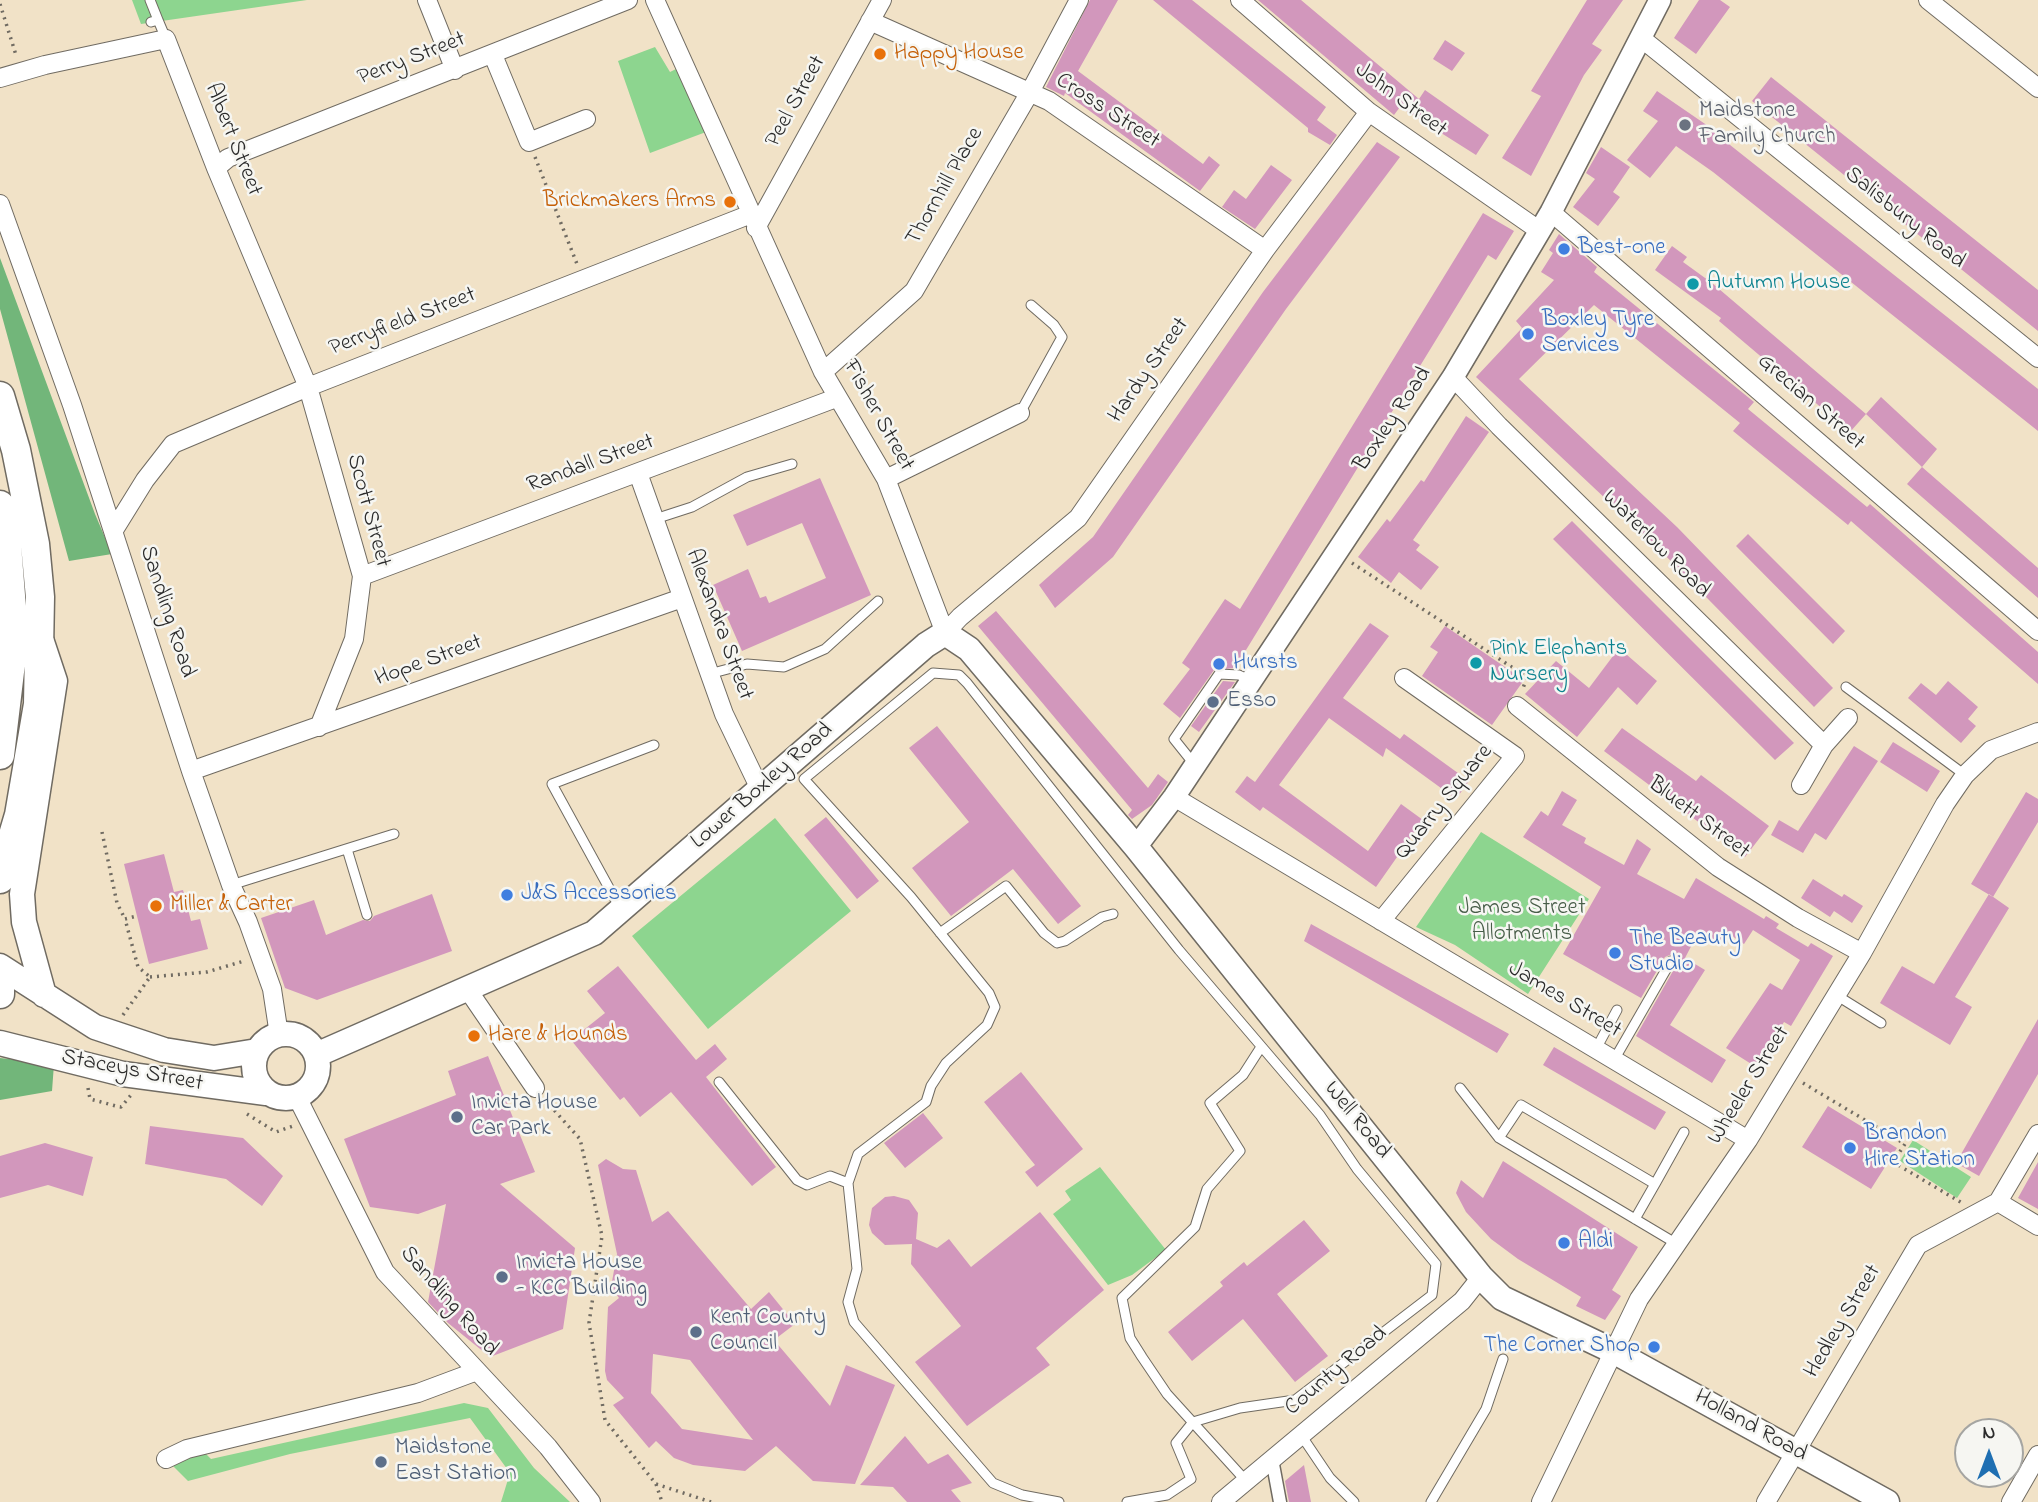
<!DOCTYPE html>
<style>
body{margin:0}
#map{position:relative;width:2038px;height:1502px;overflow:hidden;background:#f1e2c7;font-family:"Indie Flower",sans-serif}
canvas{display:block}
.north{position:absolute;left:1954px;top:1418px;width:70px;height:70px;box-sizing:border-box;background:#f6f6f2;border:2px solid #a5a5a2;border-radius:50%;rotate:0deg;font-size:19px;font-weight:700;line-height:28px;text-align:center;color:#2b2b2b}
.north::after{content:'';display:block;margin:auto;width:24px;height:32px;background:#1f6fb2;clip-path:polygon(50% 0,100% 100%,50% 72%,0 100%)}
</style>
<div id="map">
<canvas width="2038" height="1502"></canvas>
<div class="north">N</div>
</div>
<script>
const context = document.querySelector('canvas').getContext('2d');
context.lineJoin = 'round';
function paint(path, color) { context.fillStyle = color; context.fill(path, 'evenodd'); }
const toPath = rows => new Path2D(rows.map(r => 'M' + r).join(''));
function stroke(path, color, width, dash) { context.strokeStyle = color; context.lineWidth = width; context.lineCap = dash ? 'butt' : 'round'; context.setLineDash(dash || []); context.stroke(path); }
function write(font, color, halo, rows, align = 'center') {
  context.font = font + ' "Indie Flower",sans-serif'; context.lineWidth = 5; context.setLineDash([]); context.textBaseline = 'middle'; context.strokeStyle = halo; context.fillStyle = color; for (const [text, x, y, turn = 0] of rows) {
    context.save(); context.translate(x, y); context.rotate((+turn || 0) * Math.PI / 180); context.textAlign = isNaN(turn) ? turn : align; if (halo) context.strokeText(text, 0, 0); context.fillText(text, 0, 0); context.restore();
  }
}
const green = toPath([
 [132,0,307,0,141,24],
 [655,47,670,72,676,69,706,132,650,153,618,61],
 [775,818,851,911,708,1029,632,936],
 [1481,832,1589,899,1528,994,1455,945,1416,927],
 [1913,1140,1971,1177,1957,1198,1900,1161],
 [1100,1167,1166,1250,1132,1275,1108,1285,1053,1214,1071,1200,1065,1191],
 [464,1403,488,1408,534,1468,570,1502,501,1502,510,1473,470,1418,290,1454,188,1481,171,1464,203,1451,211,1459]
]);
const forest = toPath([
 [0,258,95,514,112,554,69,561,0,309],
 [0,1058,54,1064,52,1091,0,1100]
]);
const building = toPath([
 [1090,0,1118,0,1078,71,1203,164,1209,156,1220,165,1200,191,1065,93,1064,96,1046,87],
 [1153,0,1192,0,1326,107,1317,120,1337,135,1330,145,1308,132,1308,128],
 [1258,0,1301,0,1419,99,1425,90,1489,135,1476,155,1400,107,1394,115],
 [1587,0,1623,0,1592,44,1602,50,1584,75,1531,176,1502,158,1541,96,1531,91],
 [1699,0,1720,0,1730,7,1696,54,1674,38],
 [1445,40,1465,53,1452,71,1433,59],
 [1771,77,2038,290,2038,331,1752,101],
 [1657,91,1727,139,1725,141,2038,389,2038,431,1713,172,1676,146,1650,178,1627,160,1658,121,1643,111],
 [1377,142,1400,157,1286,309,1113,557,1055,608,1039,585,1093,537,1263,292],
 [1601,147,1630,167,1613,192,1620,197,1598,226,1573,207,1595,179,1586,173],
 [1271,165,1292,180,1255,229,1222,207,1234,190,1246,199],
 [1483,213,1514,231,1496,260,1488,255,1235,668,1214,670,1180,718,1163,704,1190,669,1182,663,1225,599,1240,609],
 [1559,234,1597,267,1594,272,1754,402,1748,409,1867,507,1870,504,2038,652,2038,684,1851,521,1848,525,1733,431,1740,423,1594,305,1519,379,1677,527,1833,688,1814,707,1657,547,1476,377,1522,328,1516,321,1554,280,1541,272,1553,253,1549,250],
 [1672,246,1687,257,1683,262,1712,283,1866,414,1850,432,1719,321,1721,318,1655,270],
 [1881,397,1937,449,1922,467,1866,414],
 [1466,416,1489,432,1413,540,1420,545,1416,550,1439,567,1421,590,1399,572,1391,583,1358,557,1387,519,1390,522,1421,480,1424,482],
 [1922,467,2038,568,2038,598,1907,484],
 [820,478,871,595,742,651,713,585,748,569,760,598,766,596,769,603,826,578,802,523,747,546,733,515],
 [1572,521,1794,743,1775,760,1553,539],
 [1748,534,1845,631,1833,644,1736,546],
 [996,611,1148,788,1158,774,1168,782,1152,805,1132,819,1128,815,1132,810,978,626],
 [1370,623,1389,636,1343,698,1400,739,1404,734,1469,781,1456,799,1386,748,1383,757,1329,718,1279,785,1368,851,1401,804,1423,820,1376,887,1263,807,1260,811,1235,792,1247,776,1255,782],
 [1445,626,1524,680,1492,725,1422,676,1438,652,1430,647],
 [1619,648,1657,681,1637,705,1618,687,1577,737,1525,694,1556,661,1589,688],
 [1223,681,1235,682,1199,732,1191,726],
 [1948,681,1978,707,1968,719,1976,726,1961,743,1908,698,1921,683,1936,695],
 [937,726,1081,906,1058,924,1013,869,951,916,912,868,969,822,909,748],
 [1622,728,1696,781,1701,775,1769,826,1745,857,1604,751],
 [1893,742,1940,771,1927,792,1880,762],
 [1854,746,1878,761,1826,840,1815,833,1803,853,1771,835,1779,820,1798,831],
 [1562,791,1577,800,1562,825,1586,838,1584,843,1624,865,1637,839,1651,849,1637,874,1684,899,1696,878,1764,919,1766,916,1779,924,1776,928,1808,947,1811,943,1833,956,1791,1026,1784,1022,1756,1067,1726,1048,1770,983,1782,990,1800,960,1753,930,1744,944,1726,932,1718,945,1698,933,1685,958,1705,970,1670,1025,1726,1060,1712,1083,1636,1036,1677,964,1677,958,1672,954,1665,957,1641,998,1563,954,1601,887,1523,837,1541,811,1548,816],
 [2026,792,2038,799,2038,822,1993,897,1971,884],
 [826,817,879,881,857,899,804,835],
 [164,854,174,892,183,890,191,921,200,919,208,949,149,964,124,864],
 [1813,879,1842,897,1844,894,1863,906,1852,923,1834,911,1830,917,1801,898],
 [432,894,452,951,317,1000,285,988,261,918,314,900,326,935,363,920,370,921,374,916],
 [1989,894,2009,908,1955,997,1972,1007,1950,1045,1880,1003,1902,966,1934,984],
 [1311,924,1509,1034,1497,1053,1304,941],
 [618,966,696,1060,715,1044,727,1059,706,1077,776,1167,752,1186,671,1092,640,1117,624,1097,620,1100,571,1040,605,1013,587,991],
 [2038,1019,2038,1074,1979,1176,1956,1163],
 [1554,1047,1666,1112,1655,1130,1543,1065],
 [488,1056,535,1172,500,1184,575,1248,563,1329,490,1357,448,1323,428,1302,446,1204,418,1214,370,1207,344,1139,456,1095,448,1071],
 [1021,1072,1083,1149,1037,1187,1025,1172,1035,1165,984,1102],
 [1828,1106,1897,1148,1871,1189,1802,1147],
 [923,1113,943,1138,905,1168,884,1143],
 [150,1126,243,1138,283,1176,262,1206,226,1179,145,1164],
 [45,1143,93,1157,83,1196,48,1185,0,1198,0,1156],
 [606,1159,623,1169,636,1170,652,1222,668,1211,751,1309,769,1292,795,1324,774,1340,830,1406,846,1365,895,1385,855,1484,813,1481,776,1446,745,1471,693,1465,674,1458,656,1441,649,1448,613,1405,624,1398,607,1380,605,1371,608,1307,619,1298,611,1287,617,1254,598,1165],
 [653,1354,690,1360,753,1440,682,1429,651,1393],
 [1503,1161,1638,1247,1612,1290,1621,1296,1605,1320,1576,1306,1581,1297,1518,1259,1491,1239,1466,1212,1456,1193,1461,1180,1483,1198],
 [2038,1162,2038,1209,2018,1198],
 [894,1196,909,1200,918,1213,916,1239,937,1248,949,1239,971,1267,1040,1212,1104,1290,1036,1348,1050,1365,967,1426,915,1362,961,1326,911,1264,912,1244,885,1245,872,1233,869,1225,872,1208,885,1197],
 [1304,1220,1330,1251,1277,1294,1328,1356,1295,1382,1243,1319,1192,1361,1168,1332,1223,1286,1220,1282,1244,1262,1247,1266],
 [905,1436,928,1464,948,1454,972,1483,951,1490,961,1502,907,1502,893,1487,860,1485],
 [1304,1465,1311,1502,1289,1502,1285,1481]
]);
const path = toPath([
 [0,4,16,55],
 [535,157,577,264],
 [1352,563,1527,677,1522,691],
 [102,832,117,903,125,919],
 [150,977,207,972,244,961],
 [123,1015,150,977,138,967,125,919,137,916],
 [1803,1083,1905,1144,1893,1162,1962,1203],
 [88,1088,90,1099,116,1106,121,1107,131,1095],
 [545,1100,580,1139,602,1236,589,1323,605,1420,656,1484,711,1502],
 [247,1114,276,1132,293,1126],
 [656,1484,662,1502]
]);
const service = toPath([
 [150,0,158,20],
 [151,22,158,20,166,39],
 [1020,413,1062,337,1054,325,1031,305],
 [655,519,692,507,747,477,792,464],
 [709,674,747,664,784,667,825,649,878,601],
 [1846,687,1965,775],
 [1194,764,1174,739,1219,674,1239,675,1250,680],
 [347,849,367,915],
 [231,885,394,834],
 [620,908,552,784,654,745],
 [940,933,1006,886,1044,933,1057,943,1065,941,1102,917,1113,914],
 [1836,995,1881,1023],
 [1596,1049,1617,1010],
 [1614,1060,1671,961],
 [719,1082,797,1180,807,1185,830,1176,848,1183],
 [1460,1088,1499,1138,1677,1244],
 [1499,1138,1521,1105,1655,1184,1635,1219],
 [1655,1184,1684,1132],
 [1301,1435,1330,1478,1354,1502],
 [1246,1481,1167,1394,1142,1357,1130,1338,1122,1298,1195,1227,1207,1189,1240,1151,1210,1103,1243,1075,1261,1047],
 [1059,1502,1022,1495,993,1483,854,1322,848,1302,857,1269,848,1183,858,1154,926,1102,931,1086,946,1063,987,1025,995,1007,989,993,911,897,804,779,933,673,959,675,967,683,1179,950,1320,1115,1357,1169,1436,1264,1432,1295,1295,1400,1240,1408,1193,1422,1176,1443,1191,1479,1167,1495,1127,1502],
 [1431,1502,1486,1409,1503,1359]
]);
const pedestrian = toPath([
 [1272,1459,1280,1502]
]);
const minor = toPath([
 [427,0,455,70],
 [655,0,823,372,886,479,945,633,960,617,1078,518,1265,250,1369,112],
 [1240,0,1369,112,1540,231],
 [1928,0,2038,88],
 [870,21,1049,101,1265,250],
 [1641,38,2038,358],
 [493,55,529,142,586,119],
 [0,78,45,65,166,39,216,168,308,387,362,576,354,639,319,727],
 [216,168,228,158,628,0],
 [0,204,72,405,191,771,231,885,248,922,272,989,279,1035],
 [1551,212,2038,631],
 [756,228,882,0],
 [823,372,914,291,1030,92,1079,0],
 [1453,377,1499,426,1824,745],
 [638,473,724,714,760,789],
 [886,479,1020,413],
 [114,530,145,480,173,444,308,387,751,214],
 [362,576,836,398],
 [1517,706,1718,867,1798,918,1862,953],
 [191,771,682,598],
 [1801,785,1824,745,1848,718],
 [1174,797,1748,1140],
 [1381,921,1515,756,1404,678],
 [468,990,535,1088],
 [297,1097,385,1272,548,1447,591,1502],
 [1998,1202,2038,1134],
 [1998,1202,2038,1226],
 [166,1459,187,1449,418,1393,477,1371],
 [1221,1502,1462,1301,1481,1277],
 [1541,1502,1639,1299,1748,1140,1862,953,1945,804,1965,775,1991,750,2038,732],
 [1766,1502,1918,1245,1998,1202],
 [2011,1502,2038,1455]
]);
const tertiary = toPath([
 [1136,847,1174,797,1453,377,1551,212,1660,0]
]);
const secondary = toPath([
 [42,642,55,681,22,894,24,922,44,995],
 [0,966,95,1027,164,1050,214,1058,257,1051],
 '254 1066a32 32 0 1 1 64 0a32 32 0 1 1-64 0Z',
 [0,1043,123,1074,266,1093],
 [316,1055,594,933,926,645,945,633,969,649,1136,847,1481,1277,1502,1298,1613,1351,1887,1502]
]);
const trunk = toPath([
 [0,396,16,450,35,544,40,597,38,704,19,815,0,879],
 [0,505,6,532,13,621,11,663,0,755],
 [0,970,0,994]
]);
const markers = [
 [880,54,7,"#e8710a"],
 [1685,125,7,"#6b7280"],
 [730,202,7,"#e8710a"],
 [1564,249,7,"#3f7fe0"],
 [1693,284,7,"#0f9aa8"],
 [1528,334,7,"#3f7fe0"],
 [1476,663,7,"#0f9aa8"],
 [1219,664,7,"#3f7fe0"],
 [1213,702,7,"#5c6f8a"],
 [507,895,7,"#3f7fe0"],
 [156,906,7,"#e8710a"],
 [1615,953,7,"#3f7fe0"],
 [474,1036,7,"#e8710a"],
 [457,1117,7,"#5c6f8a"],
 [1850,1148,7,"#3f7fe0"],
 [1564,1243,7,"#3f7fe0"],
 [502,1277,7,"#5c6f8a"],
 [696,1332,7,"#5c6f8a"],
 [1654,1347,7,"#3f7fe0"],
 [381,1462,7,"#5c6f8a"]
];
const foodNames = [
 ["Happy House",894,54],
 ["Brickmakers Arms",716,202,"right"],
 ["Miller & Carter",170,906],
 ["Hare & Hounds",488,1036]
];
const streetNames = [
 ["Perry Street",412,60,-21],
 ["John Street",1400,101,37],
 ["Peel Street",797,102,-61],
 ["Cross Street",1107,112,33],
 ["Albert Street",232,140,68],
 ["Thornhill Place",946,187,-60],
 ["Salisbury Road",1904,219,39],
 ["Perryfield Street",403,323,-21],
 ["Hardy Street",1150,371,-55],
 ["Grecian Street",1810,403,41],
 ["Fisher Street",877,416,61],
 ["Boxley Road",1394,420,-56],
 ["Randall Street",591,465,-20],
 ["Scott Street",367,511,75],
 ["Waterlow Road",1655,545,45],
 ["Sandling Road",166,612,72],
 ["Alexandra Street",718,625,70],
 ["Hope Street",429,662,-20],
 ["Lower Boxley Road",763,787,-41],
 ["Quarry Square",1445,803,-51],
 ["Bluett Street",1698,819,37],
 ["James Street",1564,1001,31],
 ["Staceys Street",132,1072,11],
 ["Wheeler Street",1750,1086,-58],
 ["Well Road",1356,1121,51],
 ["Sandling Road",448,1302,49],
 ["Hedley Street",1844,1322,-59],
 ["County Road",1337,1372,-40],
 ["Holland Road",1750,1427,29]
];
const worshipNames = [
 ["Maidstone",1699,112],
 ["Family Church",1699,138]
];
const shopNames = [
 ["Best-one",1578,249],
 ["Boxley Tyre",1542,321],
 ["Services",1542,347],
 ["Hursts",1233,664],
 ["J&S Accessories",521,895],
 ["The Beauty",1629,940],
 ["Studio",1629,966],
 ["Brandon",1864,1135],
 ["Hire Station",1864,1161],
 ["Aldi",1578,1243],
 ["The Corner Shop",1640,1347,"right"]
];
const cultureNames = [
 ["Autumn House",1707,284],
 ["Pink Elephants",1490,650],
 ["Nursery",1490,676]
];
const serviceNames = [
 ["Esso",1227,702],
 ["Invicta House",471,1104],
 ["Car Park",471,1130],
 ["Invicta House",516,1264],
 ["- KCC Building",516,1290],
 ["Kent County",710,1319],
 ["Council",710,1345],
 ["Maidstone",395,1449],
 ["East Station",395,1475]
];
const parkNames = [
 ["James Street",1522,909],
 ["Allotments",1522,935]
];
paint(green, '#8dd58f');
paint(forest, '#72b67a');
paint(building, '#d297bc');
stroke(service, '#706b62', 11);
stroke(pedestrian, '#706b62', 15);
stroke(minor, '#706b62', 20);
stroke(tertiary, '#706b62', 24);
stroke(secondary, '#706b62', 27);
stroke(trunk, '#706b62', 31);
stroke(path, '#706b62', 3.5, [2, 5]);
stroke(service, '#fff', 9);
stroke(pedestrian, '#fff', 12);
stroke(minor, '#fff', 18);
stroke(tertiary, '#fff', 21);
stroke(secondary, '#fff', 24);
stroke(trunk, '#fff', 28);
for (const [x, y, r, color] of markers) { const dot = new Path2D(); dot.arc(x, y, r, 0, 2 * Math.PI); context.fillStyle = color; context.fill(dot); stroke(dot, '#f6f6f2', 2.5); }
write('23px', '#c56008', '#f6f6f2', foodNames, 'left');
write('23px', '#2b2b2b', '#f6f6f2', streetNames);
write('23px', '#5b616d', '#f6f6f2', worshipNames, 'left');
write('23px', '#366cbe', '#f6f6f2', shopNames, 'left');
write('23px', '#0d838f', '#f6f6f2', cultureNames, 'left');
write('23px', '#4e5e75', '#f6f6f2', serviceNames, 'left');
write('23px', '#485e49', '#f6f6f2', parkNames);
</script>
